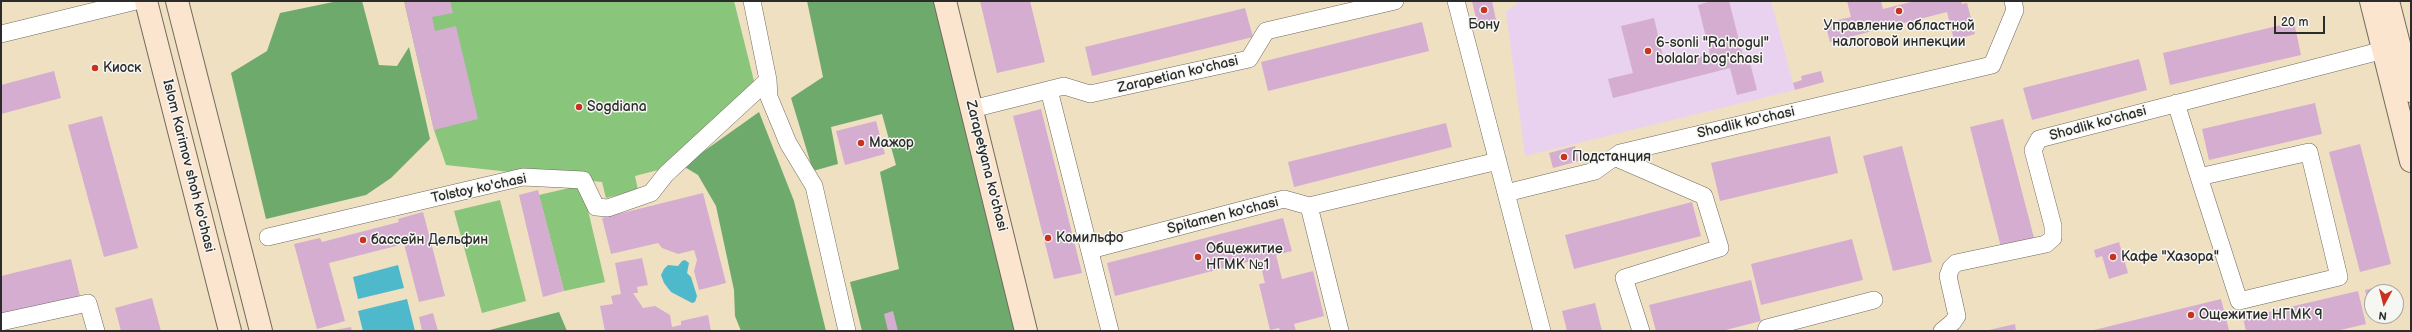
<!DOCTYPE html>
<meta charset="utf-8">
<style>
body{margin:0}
#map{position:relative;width:2412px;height:332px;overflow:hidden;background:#efe0c1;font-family:"Balsamiq Sans",sans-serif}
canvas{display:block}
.frame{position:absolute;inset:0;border:2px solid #2b2b2b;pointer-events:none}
.north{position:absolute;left:2364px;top:284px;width:40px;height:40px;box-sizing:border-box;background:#f6f6f2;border:1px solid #a5a5a2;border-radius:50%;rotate:187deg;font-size:11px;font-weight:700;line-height:16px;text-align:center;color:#2b2b2b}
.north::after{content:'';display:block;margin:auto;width:14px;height:18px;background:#c8321e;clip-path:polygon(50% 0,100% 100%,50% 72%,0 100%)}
.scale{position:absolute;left:2274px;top:16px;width:51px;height:18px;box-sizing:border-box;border:2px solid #2b2b2b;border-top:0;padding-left:5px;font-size:12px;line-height:14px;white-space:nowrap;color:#2b2b2b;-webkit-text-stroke:3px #f6f6f2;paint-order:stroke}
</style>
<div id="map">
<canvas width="2412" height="332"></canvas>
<div class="frame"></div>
<div class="north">N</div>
<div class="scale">20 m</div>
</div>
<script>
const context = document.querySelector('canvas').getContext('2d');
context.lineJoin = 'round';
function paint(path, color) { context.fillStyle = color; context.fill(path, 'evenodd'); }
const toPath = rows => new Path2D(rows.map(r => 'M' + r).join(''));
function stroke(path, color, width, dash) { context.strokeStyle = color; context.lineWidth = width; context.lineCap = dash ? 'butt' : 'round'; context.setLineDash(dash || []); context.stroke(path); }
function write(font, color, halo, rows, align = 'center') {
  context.font = font + ' "Balsamiq Sans",sans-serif'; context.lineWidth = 3; context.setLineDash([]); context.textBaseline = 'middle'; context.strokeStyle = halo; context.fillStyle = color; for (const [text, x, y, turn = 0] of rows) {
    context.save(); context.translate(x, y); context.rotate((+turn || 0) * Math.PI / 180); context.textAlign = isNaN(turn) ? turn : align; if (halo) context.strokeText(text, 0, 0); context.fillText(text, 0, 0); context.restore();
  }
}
const built = toPath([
 [1520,1,1771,1,1795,90,1525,156,1506,12]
]);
const green = toPath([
 [404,1,734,1,755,85,658,170,635,176,638,190,606,198,602,182,446,165,434,130],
 [582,185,605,282,564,291,539,195],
 [500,200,526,301,482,313,454,211]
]);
const forest = toPath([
 [338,1,362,1,379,65,397,66,409,47,430,139,391,178,366,195,266,219,231,73,267,51,280,13],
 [807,1,936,1,1016,331,862,331,850,282,899,269,880,172,896,165,882,114,831,127,838,164,813,171,791,98,823,77],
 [759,112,794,201,826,331,741,331,735,316,734,290,716,206,698,175,683,166],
 [559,312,567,331,486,331]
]);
const water = toPath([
 [685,260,689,263,687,273,691,277,697,296,695,302,692,303,671,292,664,283,661,275,664,269,668,265,678,266,682,261],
 [398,265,404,288,358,299,353,277],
 [407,299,415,331,363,331,358,311]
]);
const building = toPath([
 [404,1,450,1,453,13,432,17,435,31,456,26,478,119,434,130],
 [980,1,1030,1,1045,62,997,73],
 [1472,1,1492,1,1496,20,1477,23],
 [1712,1,1729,1,1744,60,1749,59,1757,90,1737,95,1730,68,1613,98,1608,79,1633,73,1621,26,1654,18,1665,65,1710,54,1698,5],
 [1847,1,1881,1,1883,9,1915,1,1961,1,1962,4,1967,3,1975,34,1954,40,1947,12,1830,42,1825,23,1851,17],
 [1245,8,1253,37,1092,76,1085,47],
 [1422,22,1429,51,1268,91,1261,62],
 [2294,22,2301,55,2170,85,2163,53],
 [2139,59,2147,90,2032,120,2023,88],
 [54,71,61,98,1,114,1,85],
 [1821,71,1824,82,1795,90,1793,83,1802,80,1801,76],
 [2315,103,2322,134,2209,160,2202,129],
 [1041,109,1082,273,1054,279,1013,116],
 [102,116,138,248,104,257,68,125],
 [2003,119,2034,238,2001,247,1970,127],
 [876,121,885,154,845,165,836,131],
 [1446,123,1452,147,1294,187,1288,162],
 [1830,136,1838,173,1720,201,1711,163],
 [2360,144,2391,264,2360,272,2329,152],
 [1575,146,1579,161,1553,168,1549,153],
 [1902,146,1932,262,1893,271,1863,156],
 [538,190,564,291,543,297,519,195],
 [703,193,726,283,699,290,694,271,697,260,694,250,678,254,662,248,658,243,611,254,602,218],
 [1692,202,1701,236,1574,269,1565,235],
 [423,212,445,296,419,302,404,244,329,263,345,321,317,329,294,244,320,238,322,242,399,222,398,219],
 [1283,218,1292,251,1276,255,1282,279,1313,271,1324,316,1294,324,1296,331,1280,331,1279,328,1270,330,1259,284,1265,283,1259,259,1115,296,1107,263],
 [1852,239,1863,280,1761,305,1751,264],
 [2119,242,2128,273,2109,279,2102,256,2096,258,2094,250],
 [642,258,648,285,637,287,638,293,633,293,643,308,655,306,670,315,672,327,681,325,681,321,708,315,711,331,605,331,600,306,613,304,611,296,621,294,615,263],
 [71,259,80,296,1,314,1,276],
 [1751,280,1761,321,1722,331,1656,331,1649,305],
 [2386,285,2387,292,2372,292,2370,312,2365,290],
 [2358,291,2366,324,2336,331,2246,331,2243,318],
 [152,298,161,331,121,331,115,308],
 [2221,299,2229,330,2094,331,2094,330],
 [1595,303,1602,331,1567,331,1562,311],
 [893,311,898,331,888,331,884,314],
 [433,313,438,331,422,331,419,317],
 [2015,324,2016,331,1989,331,1989,330],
 [351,327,352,331,336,331,335,330]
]);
const street = toPath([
 [752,1,768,80,769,97,788,143,814,186,847,331],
 [1456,1,1542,331],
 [1,34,136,1],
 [1049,90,1110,331],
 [2176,103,2199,177,2239,301,2339,277,2309,152,2199,177],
 [972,109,1064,86,1090,94,1249,59,1266,31,1395,1],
 [1614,157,1704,196,1720,248,1624,278,1641,331],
 [1506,193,1595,171,1620,153,1992,65,2015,10,2013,1],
 [1309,206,1340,331],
 [268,237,523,177,583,180,596,207,608,208,651,193,666,174,768,80],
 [1090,250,1284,199,1309,206,1498,161],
 [1,322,88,303,96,331],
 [1766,331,1767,328,1874,300],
 [1942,331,1953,322,1957,316,1948,276,1951,268,1956,263,2046,244,2053,238,2053,226,2033,150,2039,139,2384,50]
]);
const secondary = toPath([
 [146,1,230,331],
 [177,1,261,331],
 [945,1,1026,331],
 [2371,1,2411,161],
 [2388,1,2411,91]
]);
const markers = [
 [1484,10,4,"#c8321e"],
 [1899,11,4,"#c8321e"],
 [1648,51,4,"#c8321e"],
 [95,68,4,"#c8321e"],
 [579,107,4,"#c8321e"],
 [861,143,4,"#c8321e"],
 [1564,157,4,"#c8321e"],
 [1048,238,4,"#c8321e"],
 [363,240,4,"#c8321e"],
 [1198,257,4,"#c8321e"],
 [2113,257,4,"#c8321e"],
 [2191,315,4,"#c8321e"]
];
const poiNames = [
 ["Бону",1484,25,"center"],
 ["Управление областной",1899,26,"center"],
 ["налоговой инпекции",1899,42,"center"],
 ["6-sonli \"Ra'nogul\"",1656,43],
 ["bolalar bog'chasi",1656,59],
 ["Киоск",103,68],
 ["Sogdiana",587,107],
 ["Мажор",869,143],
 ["Подстанция",1572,157],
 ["Комильфо",1056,238],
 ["бассейн Дельфин",371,240],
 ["Общежитие",1206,249],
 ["НГМК №1",1206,265],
 ["Кафе \"Хазора\"",2121,257],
 ["Ощежитие НГМК 9",2199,315]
];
const streetNames = [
 ["Zarapetian ko'chasi",1178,75,-13],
 ["Shodlik ko'chasi",1746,123,-13],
 ["Shodlik ko'chasi",2098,124,-15],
 ["Islom Karimov shoh ko'chasi",188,166,76],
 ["Zarapetyana ko'chasi",986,166,76],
 ["Tolstoy ko'chasi",479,189,-12],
 ["Spitamen ko'chasi",1223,216,-14]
];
paint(built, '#e8d2ef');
paint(green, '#89c57b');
paint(forest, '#6eaa6b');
paint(water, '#4fb9cc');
paint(building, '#d4add1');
stroke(street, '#706a60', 18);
stroke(secondary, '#706a60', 24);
stroke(street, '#fff', 17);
stroke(secondary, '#fbe5cf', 22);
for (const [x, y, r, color] of markers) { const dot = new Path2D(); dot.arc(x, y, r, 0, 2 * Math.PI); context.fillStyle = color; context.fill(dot); stroke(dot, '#f6f6f2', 1.5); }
write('14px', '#2b2b2b', '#f6f6f2', poiNames, 'left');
write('14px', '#2b2b2b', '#f6f6f2', streetNames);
</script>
